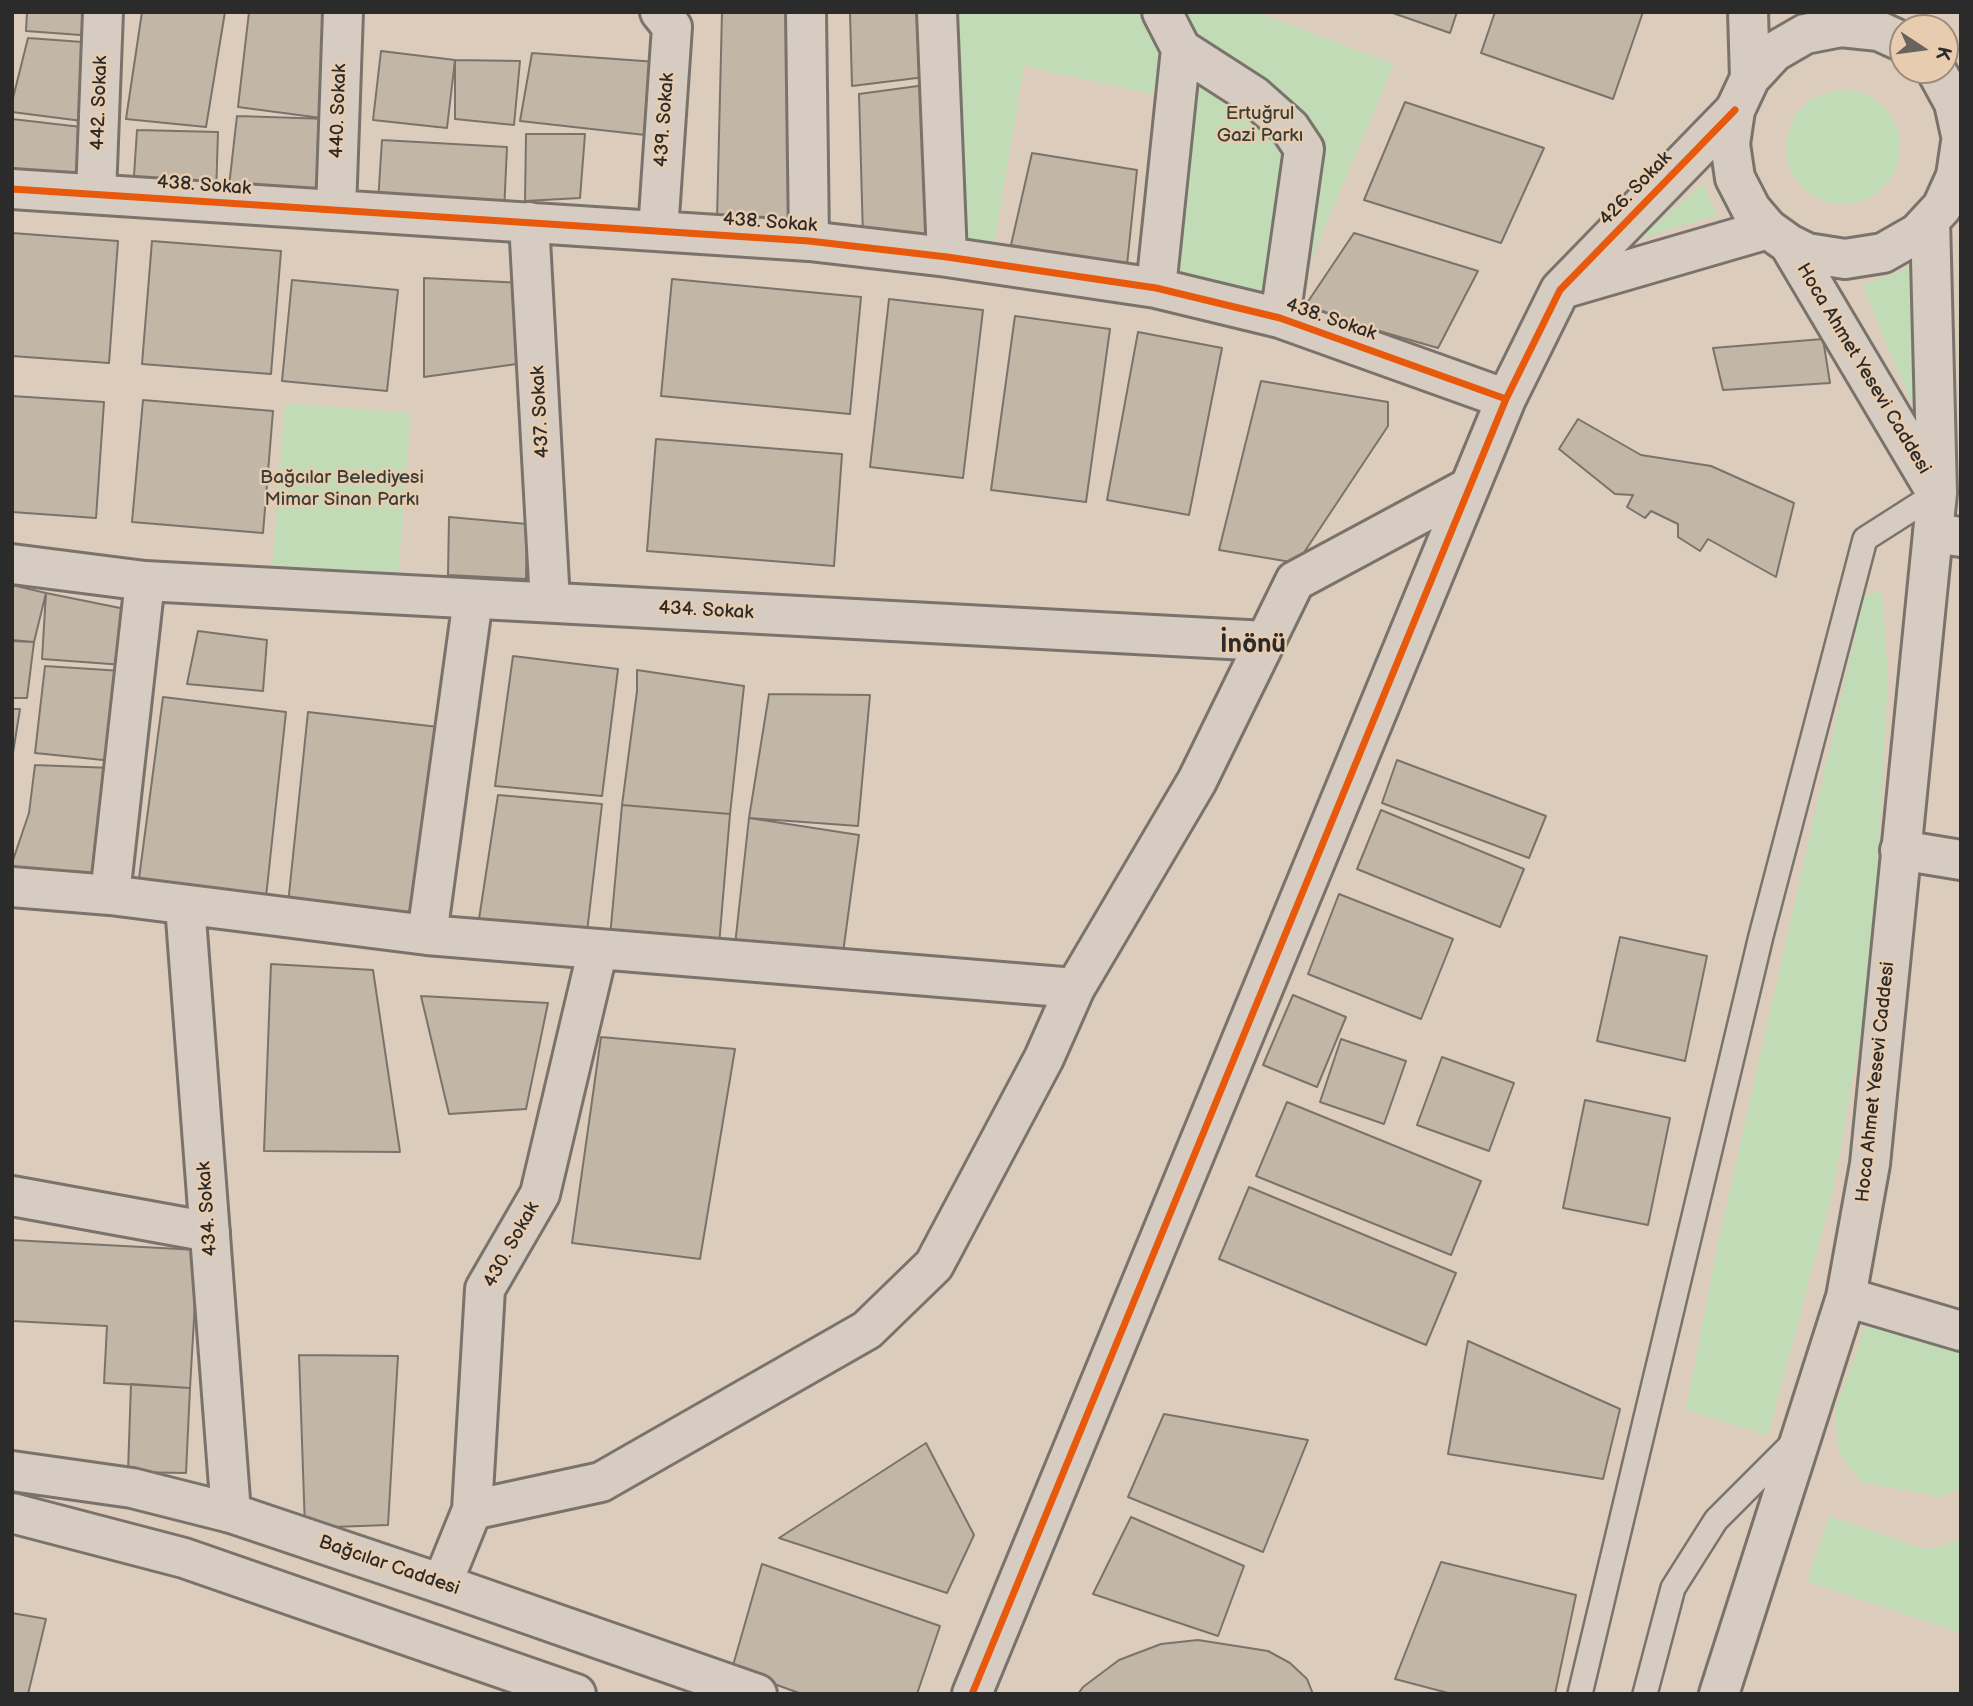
<!DOCTYPE html>
<meta charset="utf-8">
<style>
body{margin:0}
#map{position:relative;width:1973px;height:1706px;overflow:hidden;background:#dbccbc;font-family:"Balsamiq Sans",sans-serif}
canvas{display:block}
.frame{position:absolute;inset:0;border:14px solid #2b2b2b;pointer-events:none}
.north{position:absolute;left:1889px;top:14px;width:70px;height:70px;box-sizing:border-box;background:#e8ccaf;border:2px solid #9c8c7a;border-radius:50%;rotate:103deg;font-size:19px;font-weight:700;line-height:28px;text-align:center;color:#2b2b2b}
.north::after{content:'';display:block;margin:auto;width:24px;height:32px;background:#69635e;clip-path:polygon(50% 0,100% 100%,50% 72%,0 100%)}
</style>
<div id="map">
<canvas width="1973" height="1706"></canvas>
<div class="frame"></div>
<div class="north">K</div>
</div>
<script>
const context = document.querySelector('canvas').getContext('2d');
context.lineJoin = 'round';
function paint(path, color) { context.fillStyle = color; context.fill(path, 'evenodd'); }
const toPath = rows => new Path2D(rows.map(r => 'M' + r).join(''));
function stroke(path, color, width, dash) { context.strokeStyle = color; context.lineWidth = width; context.lineCap = dash ? 'butt' : 'round'; context.setLineDash(dash || []); context.stroke(path); }
function write(font, color, halo, rows, align = 'center') {
  context.font = font + ' "Balsamiq Sans",sans-serif'; context.lineWidth = 5; context.setLineDash([]); context.textBaseline = 'middle'; context.strokeStyle = halo; context.fillStyle = color; for (const [text, x, y, turn = 0] of rows) {
    context.save(); context.translate(x, y); context.rotate((+turn || 0) * Math.PI / 180); context.textAlign = isNaN(turn) ? turn : align; if (halo) context.strokeText(text, 0, 0); context.fillText(text, 0, 0); context.restore();
  }
}
const green = toPath([
 [952,12,1256,12,1394,64,1294,300,1140,276,1162,96,1024,66,994,244,956,242],
 '1786 147a57 57 0 1 1 114 0a57 57 0 1 1-114 0Z',
 [1703,184,1717,215,1638,239],
 [1922,262,1926,437,1862,285],
 [285,403,411,413,398,574,272,565],
 [1882,591,1888,677,1872,971,1833,1191,1768,1435,1686,1410,1717,1247,1864,595],
 [1865,1326,1900,1328,1961,1348,1961,1488,1942,1497,1861,1482,1839,1453,1835,1411],
 [1829,1516,1927,1550,1961,1540,1961,1633,1807,1581]
]);
const building = toPath([
 [27,12,96,12,94,36,26,31,27,12],
 [142,12,225,12,206,127,126,119,142,12],
 [249,12,333,12,329,119,238,107,249,12],
 [722,12,799,12,800,227,717,219,722,12],
 [850,12,933,12,925,77,852,86,850,12],
 [1390,12,1457,12,1450,33,1390,12],
 [1495,12,1643,12,1613,99,1481,53,1495,12],
 [28,38,96,43,90,122,12,112,12,102,28,38],
 [381,51,455,60,447,128,373,120,381,51],
 [532,53,657,62,654,136,520,121,532,53],
 [455,60,520,61,514,125,455,119,455,60],
 [940,83,938,256,863,237,859,94,940,83],
 [1405,102,1544,148,1501,243,1364,200,1405,102],
 [237,116,329,119,319,202,228,195,237,116],
 [12,119,90,128,82,185,12,180,12,119],
 [137,130,218,132,216,195,133,191,137,130],
 [526,134,585,134,580,198,525,201,526,134],
 [382,140,507,147,504,212,378,202,382,140],
 [1032,153,1137,170,1127,265,1011,245,1032,153],
 [12,233,118,241,109,363,12,356,12,233],
 [1354,233,1478,271,1438,348,1303,309,1354,233],
 [152,241,281,251,271,374,142,364,152,241],
 [424,278,523,283,538,361,424,377,424,278],
 [672,279,861,297,850,414,661,396,672,279],
 [292,280,398,290,387,391,282,381,292,280],
 [889,299,983,310,963,478,870,467,889,299],
 [1015,316,1110,329,1086,502,991,490,1015,316],
 [1138,332,1222,348,1189,515,1107,500,1138,332],
 [1823,339,1830,383,1723,390,1713,348,1823,339],
 [1261,381,1388,402,1388,426,1297,563,1219,550,1261,381],
 [12,396,104,402,96,518,12,512,12,396],
 [143,400,273,411,263,533,132,522,143,400],
 [1578,419,1641,455,1711,466,1794,503,1776,577,1708,539,1700,551,1678,537,1678,524,1651,511,1645,518,1627,507,1633,495,1615,494,1559,449,1578,419],
 [656,439,842,454,834,566,647,551,656,439],
 [449,517,527,524,526,579,448,575,449,517],
 [12,585,46,593,34,642,12,640,12,585],
 [46,593,130,610,124,665,42,659,46,593],
 [198,631,267,640,263,691,187,684,198,631],
 [12,641,34,642,27,698,12,698,12,641],
 [513,656,618,669,602,796,495,786,513,656],
 [45,666,122,671,113,761,35,753,45,666],
 [637,670,744,686,730,814,622,805,637,691,637,670],
 [769,694,870,695,858,826,749,818,769,694],
 [163,697,286,712,265,906,138,886,163,697],
 [12,709,20,709,12,759,12,709],
 [308,712,456,729,420,921,288,904,308,712],
 [1397,760,1546,816,1529,858,1382,803,1397,760],
 [35,765,112,768,102,885,12,871,12,863,29,813,35,765],
 [498,795,602,804,587,932,479,919,498,795],
 [622,805,730,814,719,945,610,937,622,805],
 [1381,810,1524,869,1500,927,1357,869,1381,810],
 [749,818,859,835,842,960,735,945,749,818],
 [1339,894,1453,939,1421,1019,1308,974,1339,894],
 [1620,937,1707,956,1685,1061,1597,1041,1620,937],
 [271,964,373,970,400,1152,264,1151,271,964],
 [1293,995,1346,1017,1317,1087,1263,1065,1293,995],
 [421,996,548,1003,526,1109,449,1114,421,996],
 [601,1037,735,1049,700,1259,572,1243,601,1037],
 [1341,1039,1406,1061,1384,1124,1320,1102,1341,1039],
 [1442,1057,1514,1083,1489,1151,1417,1125,1442,1057],
 [1585,1100,1670,1118,1648,1225,1563,1208,1585,1100],
 [1287,1102,1481,1181,1451,1255,1256,1176,1287,1102],
 [1249,1187,1456,1273,1426,1345,1219,1259,1249,1187],
 [12,1240,198,1250,190,1388,104,1383,107,1326,12,1321,12,1240],
 [1468,1341,1620,1409,1603,1479,1448,1454,1468,1341],
 [299,1355,398,1356,388,1525,305,1528,299,1355],
 [131,1384,190,1388,186,1473,128,1472,131,1384],
 [1164,1414,1308,1440,1263,1552,1128,1497,1164,1414],
 [926,1443,974,1535,947,1593,779,1538,926,1443],
 [1131,1517,1244,1566,1218,1636,1093,1594,1131,1517],
 [1441,1562,1576,1595,1555,1694,1452,1694,1395,1679,1441,1562],
 [762,1564,940,1626,917,1694,802,1694,732,1669,762,1564],
 [12,1613,46,1619,28,1694,12,1694,12,1613],
 [1198,1640,1268,1651,1290,1663,1307,1679,1313,1694,1078,1694,1083,1687,1119,1660,1161,1644,1198,1640]
]);
const service = toPath([
 [1580,1694,1761,936,1865,539,1937,493],
 [1645,1694,1673,1588,1716,1520,1794,1442]
]);
const minor = toPath([
 [806,12,809,241],
 [937,12,947,257],
 [1181,49,1254,96,1290,128,1304,149,1280,318],
 [12,189,809,241,947,257,1156,288,1280,318,1506,399],
 [96,194,103,12],
 [336,210,343,12],
 [529,222,550,602],
 [658,231,672,27,660,12],
 [1156,288,1181,49,1162,12],
 [1562,289,1768,229],
 [1933,533,1961,537],
 [12,564,145,581,110,895],
 [145,581,1266,641],
 [1900,850,1961,860],
 [12,887,110,895,427,935,1075,988],
 [185,905,231,1513],
 [427,935,473,599],
 [12,1196,210,1232],
 [472,1510,601,1482,867,1330,934,1265,1044,1058,1075,988,1197,781,1295,581,1468,488],
 [442,1584,472,1510,485,1289,540,1194,598,949],
 [972,1694,1506,399,1560,290,1735,110]
]);
const secondary = toPath([
 [1748,12,1750,78],
 [1903,42,1879,31,1841,27,1805,34,1774,52,1750,78,1735,110,1730,144,1735,178,1751,209,1768,229,1789,244,1807,253,1845,259,1883,253,1918,233,1942,207,1956,176,1961,142],
 [1936,70,1954,103,1961,135],
 [1789,244,1936,492],
 [1846,1297,1961,1331],
 [12,1471,132,1488,231,1513,442,1584,757,1694],
 [12,1513,184,1558,576,1694],
 [1719,1694,1846,1297,1870,1164,1937,493,1930,220]
]);
const cycleway = toPath([
 [12,189,809,241,947,257,1156,288,1280,318,1506,399],
 [972,1694,1506,399,1560,290,1735,110]
]);
const streetNames = [
 ["442. Sokak",100,103,-88],
 ["440. Sokak",339,111,-88],
 ["439. Sokak",665,120,-86],
 ["438. Sokak",204,186,4],
 ["426. Sokak",1636,189,-46],
 ["438. Sokak",770,223,4],
 ["438. Sokak",1331,320,19],
 ["Hoca Ahmet Yesevi Caddesi",1863,369,59],
 ["437. Sokak",541,412,-93],
 ["434. Sokak",706,611,3],
 ["Hoca Ahmet Yesevi Caddesi",1876,1082,-84],
 ["434. Sokak",208,1209,-94],
 ["430. Sokak",512,1245,-61],
 ["Bağcılar Caddesi",389,1566,19]
];
const parkNames = [
 ["Ertuğrul",1260,114],
 ["Gazi Parkı",1260,136],
 ["Bağcılar Belediyesi",342,478],
 ["Mimar Sinan Parkı",342,500]
];
const districtNames = [
 ["İnönü",1253,645]
];
paint(green, '#c0dbb5');
paint(building, '#c2b6a7');
stroke(building, '#7a736c', 2);
stroke(service, '#7a736c', 28);
stroke(minor, '#7a736c', 44);
stroke(secondary, '#7a736c', 44);
stroke(service, '#d6ccc1', 23);
stroke(minor, '#d6ccc1', 38);
stroke(secondary, '#d6ccc1', 38);
stroke(cycleway, '#e8590c', 7);
write('19px', '#2b2b2b', '#e8ccaf', streetNames);
write('19px', '#383e38', '#e8ccaf', parkNames);
write('bold 26px', '#2b2b2b', '#e8ccaf', districtNames);
</script>
